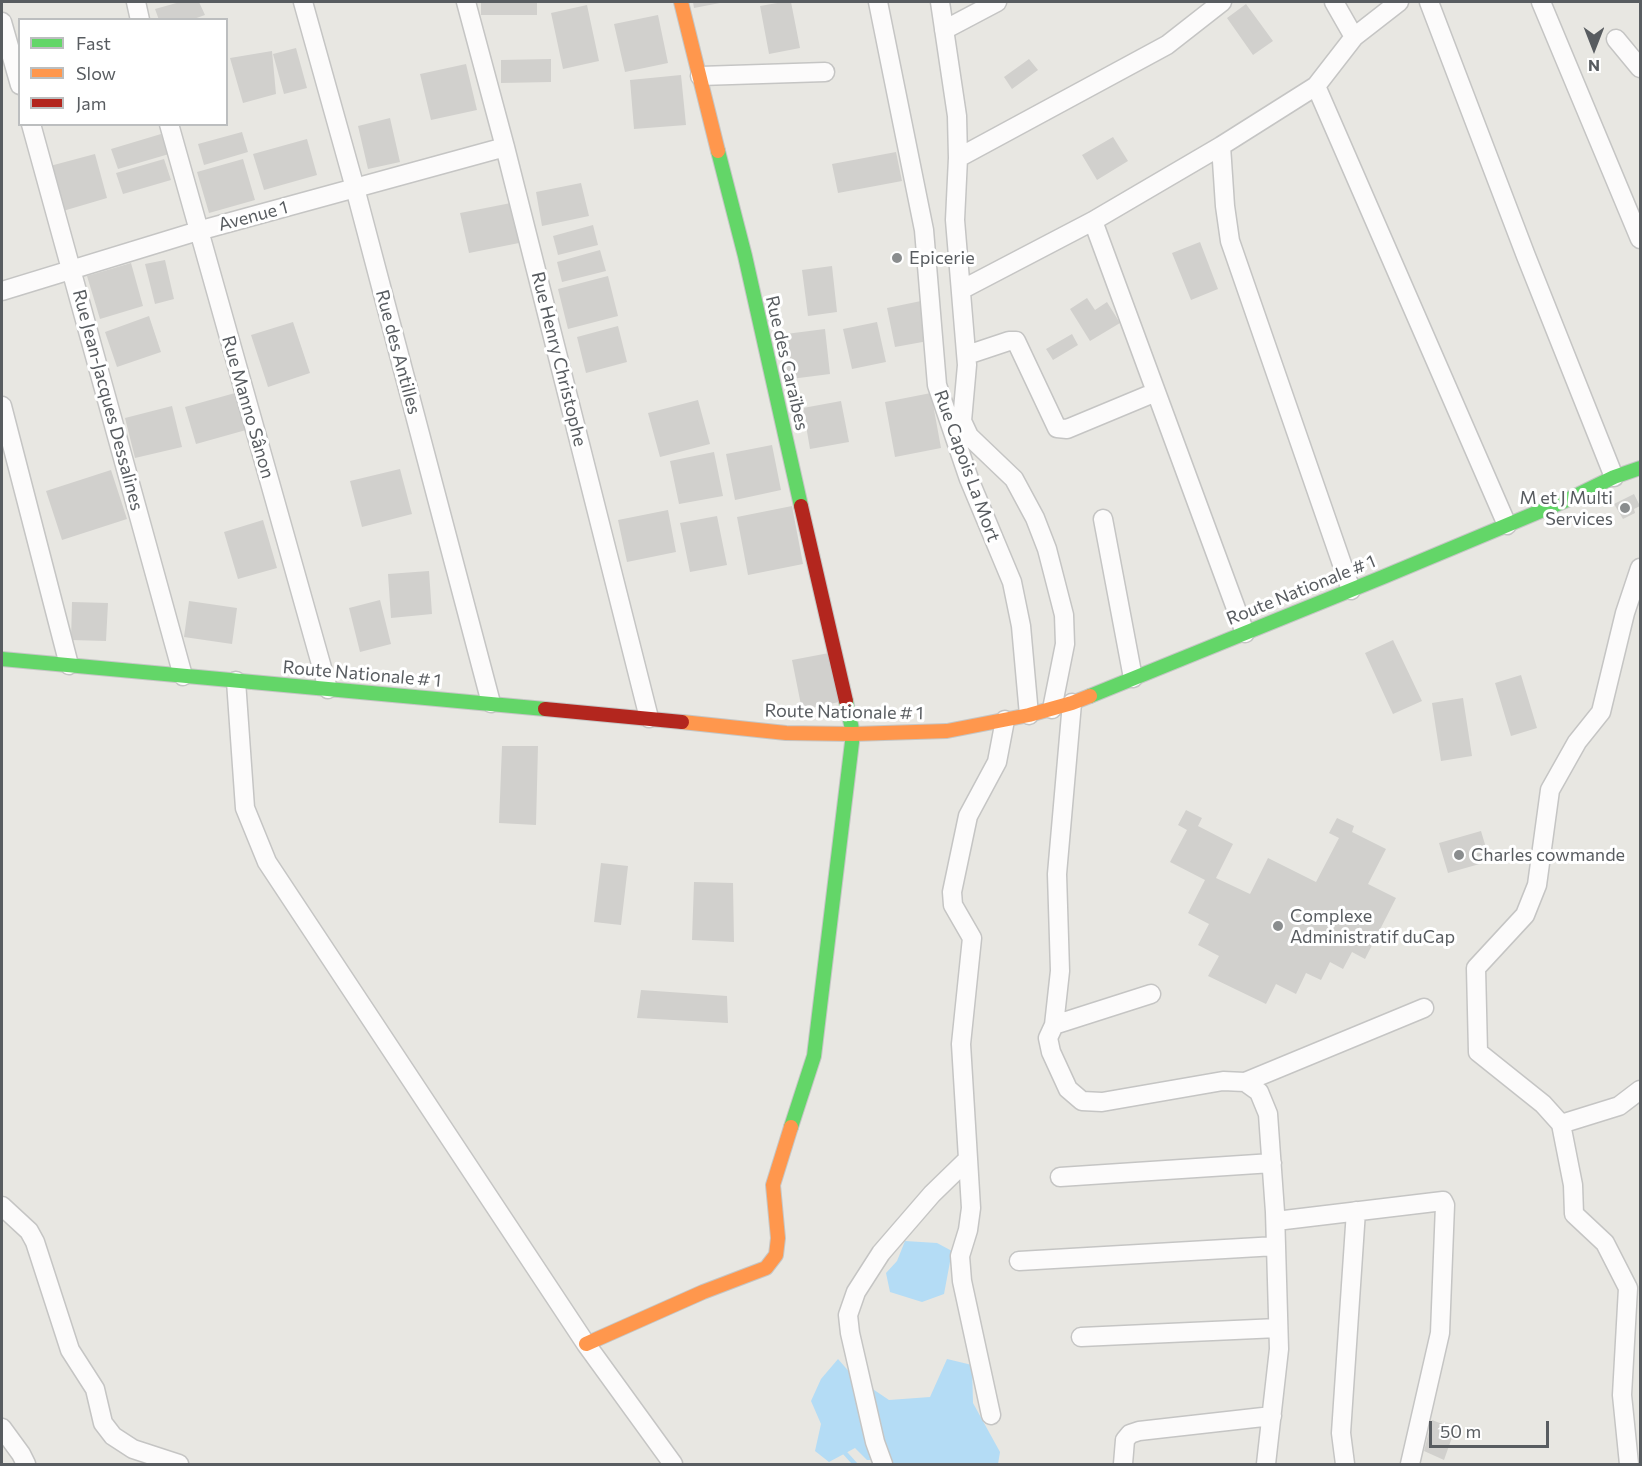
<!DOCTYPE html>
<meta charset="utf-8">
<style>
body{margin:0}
#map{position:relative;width:1642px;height:1466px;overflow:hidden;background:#e8e7e2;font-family:Commissioner,sans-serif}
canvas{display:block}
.frame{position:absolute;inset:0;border:3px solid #585c60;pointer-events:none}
.legend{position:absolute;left:18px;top:18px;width:210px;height:108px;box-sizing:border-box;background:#fff;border:2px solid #bcbebf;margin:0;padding:8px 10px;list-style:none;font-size:18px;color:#585c60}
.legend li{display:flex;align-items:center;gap:12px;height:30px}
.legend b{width:30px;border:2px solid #bcbebf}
.north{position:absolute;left:1564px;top:18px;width:60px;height:60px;-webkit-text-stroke:4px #fff;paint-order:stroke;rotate:180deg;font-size:16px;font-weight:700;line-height:24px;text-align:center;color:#585c60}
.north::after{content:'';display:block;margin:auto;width:21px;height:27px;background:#585c60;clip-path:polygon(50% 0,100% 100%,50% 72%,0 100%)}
.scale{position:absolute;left:1429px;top:1421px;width:120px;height:27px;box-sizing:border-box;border:3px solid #585c60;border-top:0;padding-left:8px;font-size:18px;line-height:21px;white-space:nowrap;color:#585c60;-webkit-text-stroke:4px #fff;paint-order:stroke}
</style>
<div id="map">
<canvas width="1642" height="1466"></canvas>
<div class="frame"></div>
<ul class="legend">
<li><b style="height:8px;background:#63d668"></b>Fast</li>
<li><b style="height:8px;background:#ff974d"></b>Slow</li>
<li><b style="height:8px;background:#b3261e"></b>Jam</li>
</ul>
<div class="north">N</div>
<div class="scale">50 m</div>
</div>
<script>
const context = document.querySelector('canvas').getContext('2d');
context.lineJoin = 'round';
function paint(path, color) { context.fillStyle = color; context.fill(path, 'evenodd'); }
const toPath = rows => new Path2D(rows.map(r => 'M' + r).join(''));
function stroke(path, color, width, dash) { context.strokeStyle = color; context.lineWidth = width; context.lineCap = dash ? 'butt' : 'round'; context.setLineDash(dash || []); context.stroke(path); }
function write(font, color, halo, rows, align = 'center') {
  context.font = font + ' Commissioner,sans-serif'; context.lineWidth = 6; context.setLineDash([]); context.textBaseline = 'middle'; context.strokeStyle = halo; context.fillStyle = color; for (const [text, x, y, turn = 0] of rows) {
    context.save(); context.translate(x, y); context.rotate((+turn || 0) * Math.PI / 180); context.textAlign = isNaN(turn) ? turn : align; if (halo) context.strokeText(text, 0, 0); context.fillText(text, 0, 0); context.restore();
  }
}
const water = toPath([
 [905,1241,937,1243,952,1251,944,1294,922,1302,890,1292,886,1273,897,1261],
 [838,1359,852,1375,889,1400,930,1397,947,1359,972,1365,973,1403,1000,1452,998,1464,893,1464,891,1460,867,1460,855,1448,829,1462,815,1451,821,1424,811,1401,821,1379]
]);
const stream = toPath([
 [845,1453,855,1464]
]);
const building = toPath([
 [180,2,199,2,205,15,191,20,159,20,155,9],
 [481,2,537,2,537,15,481,15],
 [693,2,720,2,720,3,694,8],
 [783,2,791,2,800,48,769,54,760,6],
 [1246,4,1273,41,1253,55,1227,18],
 [587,5,599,61,563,69,551,13],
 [658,15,668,63,625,72,614,24],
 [296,48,307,88,284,94,273,54],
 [272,51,276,94,243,103,230,58],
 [551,59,551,82,501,83,501,60],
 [1029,59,1038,70,1012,89,1004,77],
 [466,64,477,110,431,120,420,74],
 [681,75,686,125,634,129,630,80],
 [390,118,400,162,368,169,358,126],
 [242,132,248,152,204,165,198,144],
 [161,134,169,154,118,169,111,149],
 [1113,137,1128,161,1097,180,1082,155],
 [307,139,317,175,264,190,253,154],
 [896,152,902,181,838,193,832,164],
 [95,154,107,198,63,211,50,166],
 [164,159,171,180,123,194,116,173],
 [243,159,255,200,209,213,197,172],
 [581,183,589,216,542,226,536,192],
 [511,203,519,243,469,253,460,213],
 [593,225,598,245,558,255,553,236],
 [1200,242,1218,289,1191,300,1172,253],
 [600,250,606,271,562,282,557,262],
 [165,260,174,299,155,304,145,264],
 [131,263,143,306,100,319,87,276],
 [832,266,837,312,808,316,802,270],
 [608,276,618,316,568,329,558,289],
 [1087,298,1095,310,1107,302,1120,323,1090,341,1070,309],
 [921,301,928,341,895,347,887,308],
 [149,316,161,352,117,367,105,332],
 [293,322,310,373,268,387,251,335],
 [877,322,886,362,852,369,843,329],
 [618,326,627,362,586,373,577,337],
 [825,329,830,374,783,380,778,335],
 [1072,334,1078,345,1053,360,1046,349],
 [235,393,246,430,196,444,185,407],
 [931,393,941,448,895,457,885,402],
 [698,400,710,444,660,457,648,413],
 [841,401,849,442,810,449,803,408],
 [172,406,182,447,135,458,125,418],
 [772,445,781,490,735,500,726,454],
 [714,452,723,496,679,504,670,461],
 [400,469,412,514,362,527,350,481],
 [111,470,127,519,62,540,46,491],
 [1634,494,1640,506,1634,509,1635,513,1623,519,1614,504],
 [792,506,803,564,748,575,737,517],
 [668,510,676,552,627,562,618,520],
 [717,516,727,565,690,572,680,523],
 [263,520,277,568,238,579,224,532],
 [429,571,432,614,391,618,388,574],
 [380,600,391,644,360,652,349,608],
 [189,601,237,608,232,644,184,637],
 [72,602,108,603,106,641,71,640],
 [1393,640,1422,701,1393,714,1365,653],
 [829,653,839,702,802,710,792,660],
 [1521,675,1537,728,1511,736,1495,683],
 [1463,698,1472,756,1441,761,1432,703],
 [502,746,538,746,536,825,499,823],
 [1186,810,1202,818,1198,826,1233,844,1216,878,1250,894,1268,858,1316,882,1339,838,1329,833,1337,818,1354,826,1352,832,1386,849,1368,884,1396,898,1365,959,1352,952,1343,969,1330,962,1321,980,1306,973,1296,994,1276,984,1266,1004,1208,976,1219,956,1198,945,1209,924,1188,913,1205,880,1170,862,1187,830,1178,825],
 [1481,831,1490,861,1448,873,1439,843],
 [601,863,628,866,621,925,594,922],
 [694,882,733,883,734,942,692,940],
 [641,990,727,996,728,1023,637,1018],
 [1432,1420,1455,1429,1444,1460,1424,1451]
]);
const street = toPath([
 [136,2,140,20],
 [303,2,355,188,491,703],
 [466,2,505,147,649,718],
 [878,2,924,230,937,385,969,479,1012,582,1021,626,1029,715],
 [940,2,957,116,958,158,955,220,967,365,962,421,969,436,1014,479,1035,518,1047,549,1064,615,1065,644,1052,709],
 [1334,2,1354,37],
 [1429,2,1526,256,1614,477],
 [1541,2,1640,239],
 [2,22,20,85],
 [944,30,997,2],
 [1616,39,1640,68],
 [700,76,825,72],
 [1316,86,1507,525],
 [31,124,183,676],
 [169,124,328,689],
 [1221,146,1225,206,1230,241,1351,590],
 [958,158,1167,45,1222,2],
 [1093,221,1245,633],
 [961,290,1093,221,1221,146,1316,86,1354,37,1399,2],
 [2,291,198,231,505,147],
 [967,355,1009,341,1016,341,1057,428,1067,429,1156,392],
 [2,406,69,665],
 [1103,519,1133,678],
 [236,681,245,808,267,862,586,1344,673,1464],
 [1072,703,1057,874,1060,971,1054,1025,1048,1038,1051,1052,1068,1089,1082,1101,1102,1102,1223,1081,1245,1082,1259,1092,1268,1114,1275,1212,1279,1349,1266,1464],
 [1054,1025,1151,994],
 [1245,1082,1424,1008],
 [1561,1124,1619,1106,1640,1090],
 [1060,1177,1272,1163],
 [2,1206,29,1231,35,1242,70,1350,95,1389,103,1423,113,1436,133,1449,179,1464],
 [1276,1221,1443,1201,1445,1205,1440,1333,1410,1464],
 [1019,1261,1276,1246],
 [1081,1337,1278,1328],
 [991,1415,962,1281,960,1256,968,1230,971,1208,961,1044,972,938,953,905,952,892,968,816,997,762,1005,720],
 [2,1428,21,1454,26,1464],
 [883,1464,875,1442,850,1333,848,1315,856,1292,881,1253,932,1194,968,1159],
 [1123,1464,1125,1440,1130,1434,1139,1431,1272,1416],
 [1345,1464,1341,1433,1356,1211],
 [1629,1464,1622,1395,1628,1288,1605,1243,1574,1214,1573,1185,1561,1124,1543,1104,1478,1052,1476,968,1525,915,1537,885,1550,790,1577,742,1601,712,1625,613,1640,568]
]);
const fast = toPath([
 [718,151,745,256,801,506],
 [2,659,545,709],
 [1090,696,1383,577,1567,500,1614,477,1640,468],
 [791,1127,814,1056,853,734,846,701]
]);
const slow = toPath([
 [681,2,718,151],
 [682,722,786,733,853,734,947,731,1029,715,1072,703,1090,696],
 [586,1344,703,1292,766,1268,776,1255,778,1238,773,1185,791,1127]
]);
const jam = toPath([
 [801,506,846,701],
 [545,709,682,722]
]);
const markers = [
 [897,258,6,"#8a8d8e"],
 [1625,508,6,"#8a8d8e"],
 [1459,855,6,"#8a8d8e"],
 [1278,926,6,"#8a8d8e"]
];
const streetNames = [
 ["Avenue 1",253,216,-15],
 ["Rue des Antilles",398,352,75],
 ["Rue Henry Christophe",559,359,76],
 ["Rue des Caraïbes",787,363,77],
 ["Rue Jean-Jacques Dessalines",108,400,75],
 ["Rue Manno Sânon",248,407,74],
 ["Rue Capois La Mort",967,466,70],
 ["Route Nationale # 1",1301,590,-22],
 ["Route Nationale # 1",362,674,5],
 ["Route Nationale # 1",844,712,1]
];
const poiNames = [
 ["Epicerie",909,258],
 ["M et J Multi",1613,498,"right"],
 ["Services",1613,519,"right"],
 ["Charles cowmande",1471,855],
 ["Complexe",1290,916],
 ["Administratif duCap",1290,937]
];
paint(water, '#b4dcf5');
stroke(stream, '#b4dcf5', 4.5);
paint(building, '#d1d0cd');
stroke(street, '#c5c5c4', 21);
stroke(fast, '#c5c6c5', 16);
stroke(slow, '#c5c6c5', 16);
stroke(jam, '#c5c6c5', 16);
stroke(street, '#fcfbfb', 18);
stroke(fast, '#63d668', 14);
stroke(slow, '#ff974d', 14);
stroke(jam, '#b3261e', 14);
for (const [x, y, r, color] of markers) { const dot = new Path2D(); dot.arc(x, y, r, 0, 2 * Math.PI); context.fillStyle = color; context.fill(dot); stroke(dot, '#fff', 2); }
write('18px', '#585c60', '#fff', streetNames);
write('18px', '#585c60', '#fff', poiNames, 'left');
</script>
